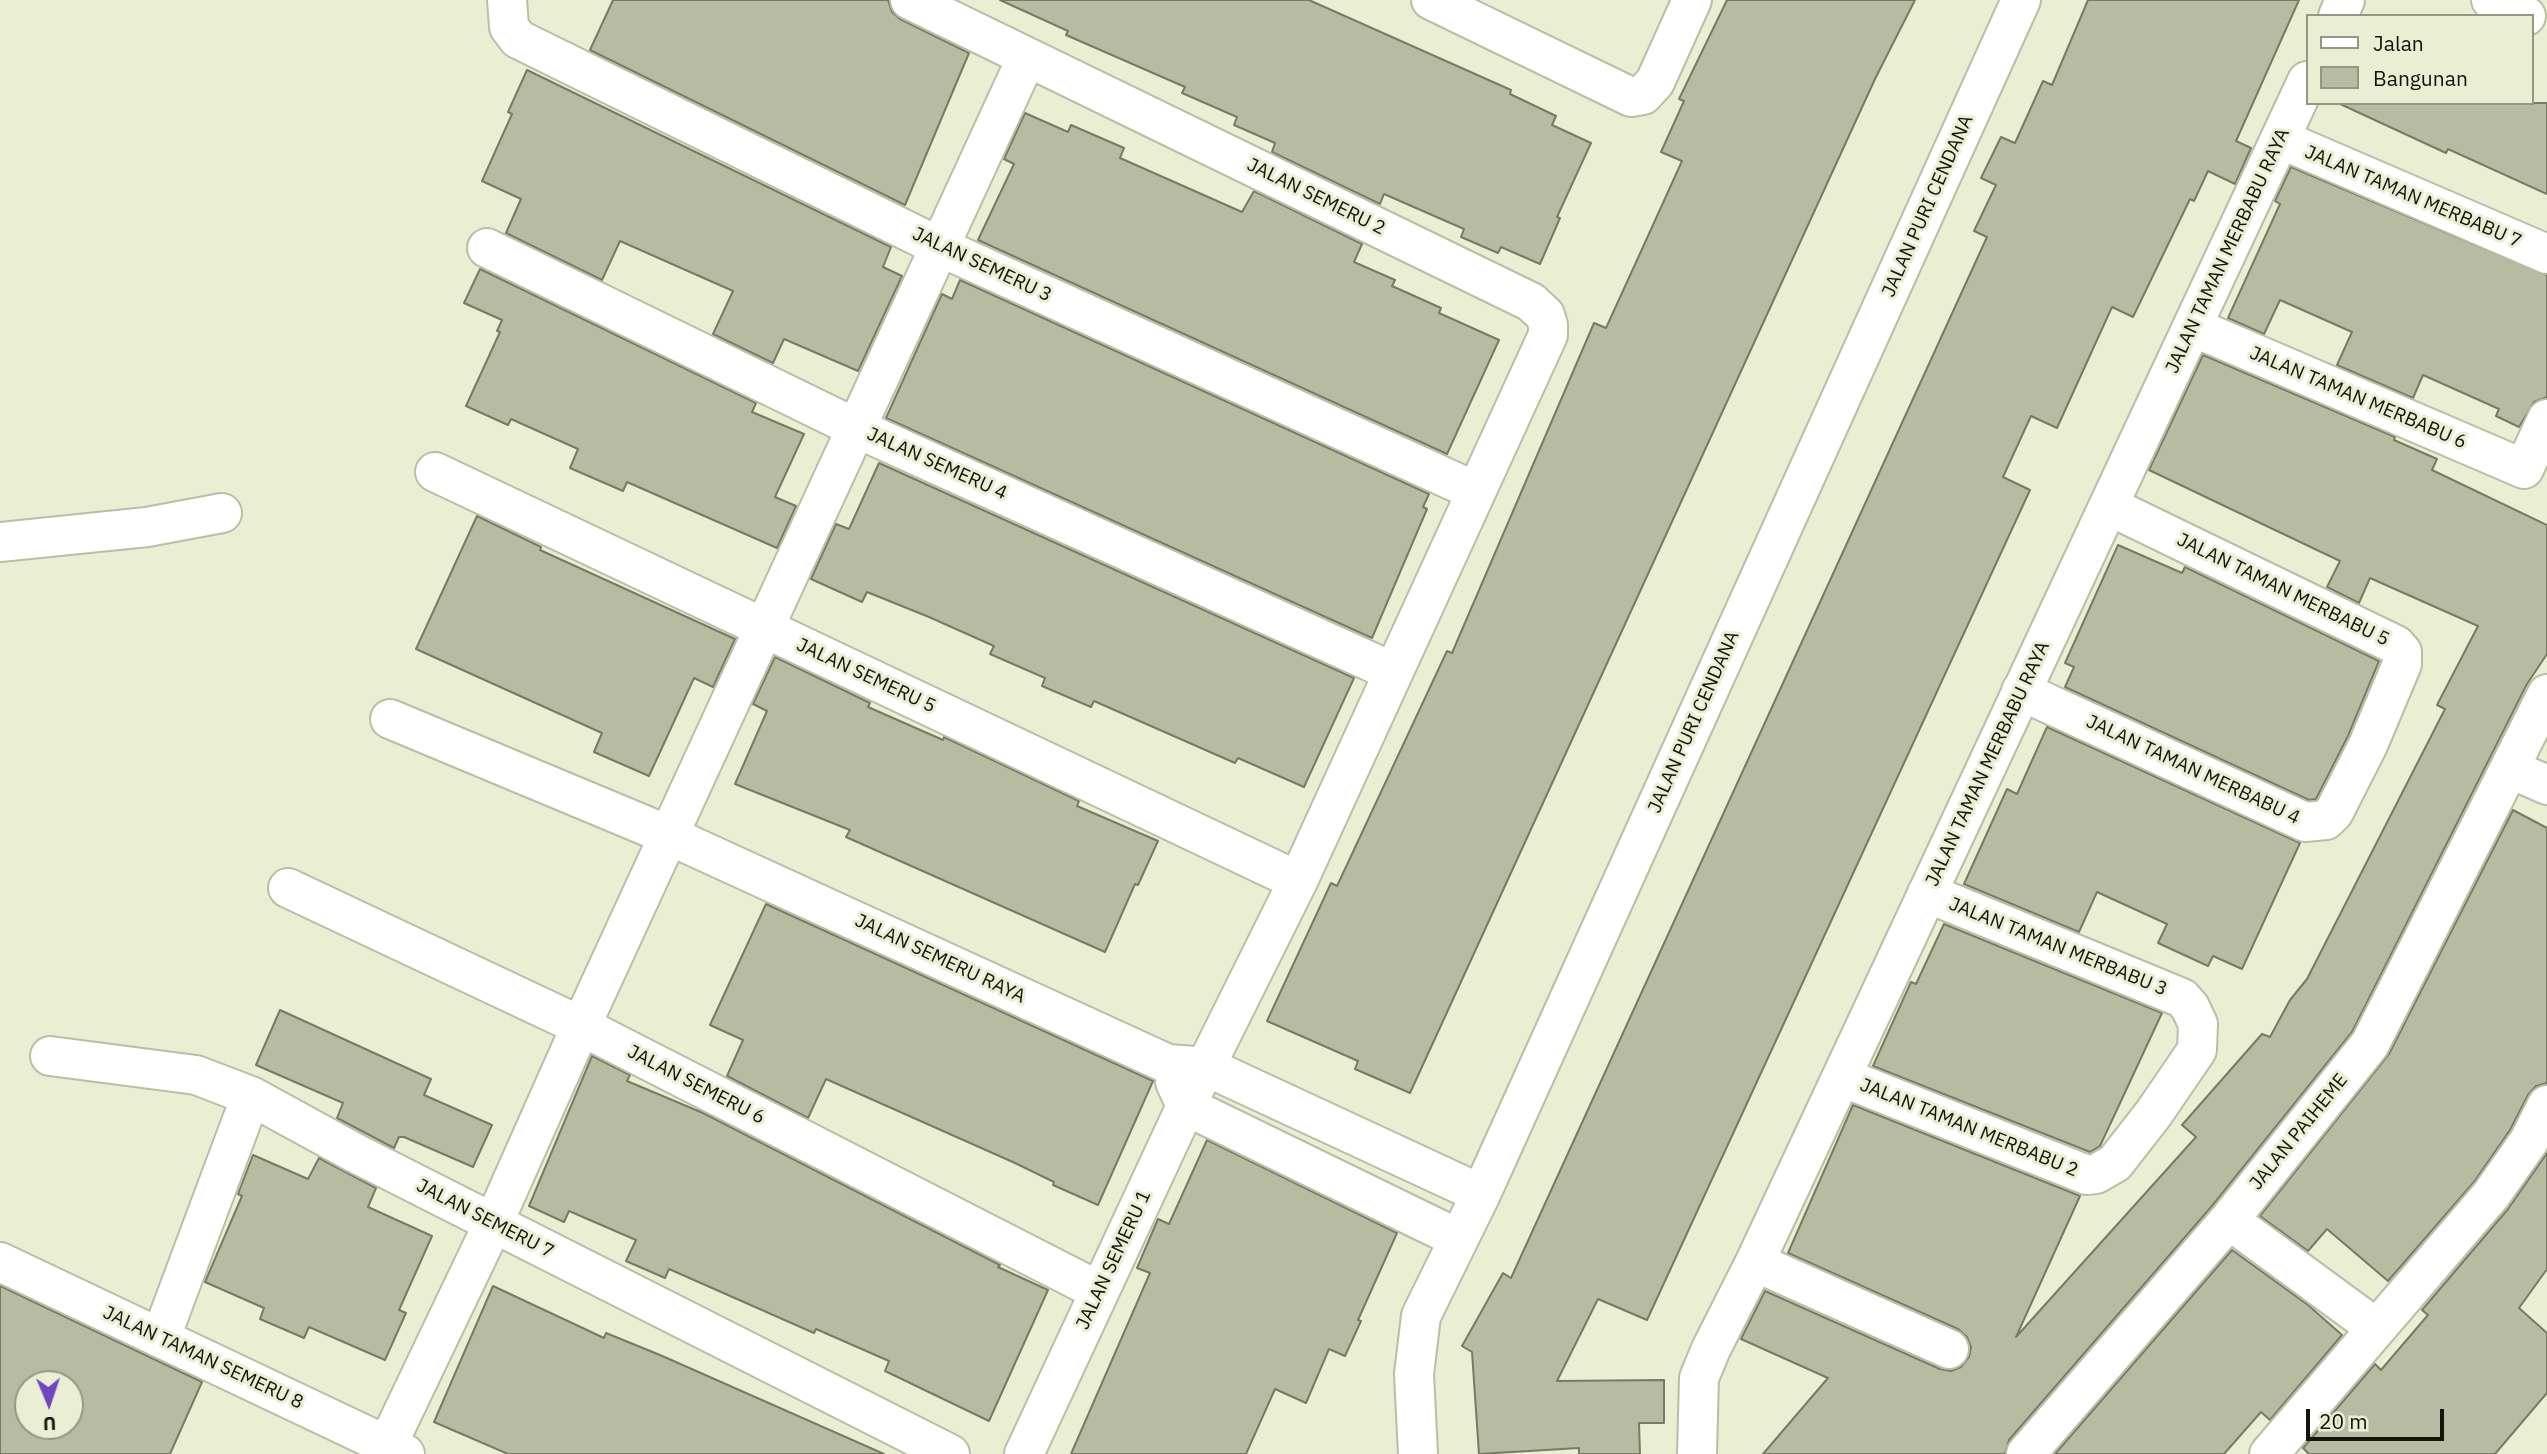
<!DOCTYPE html>
<style>
body{margin:0}
#map{position:relative;width:2547px;height:1454px;overflow:hidden;background:#eaeed3;font-family:"IBM Plex Sans",sans-serif}
canvas{display:block}
.legend{position:absolute;left:2306px;top:14px;width:228px;height:91px;box-sizing:border-box;background:#eaeed3;border:2px solid #949783;margin:0;padding:9px 12px;list-style:none;font-size:21px;color:#13150b}
.legend li{display:flex;align-items:center;gap:14px;height:35px}
.legend b{width:35px;border:2px solid #949783}
.north{position:absolute;left:14px;top:1370px;width:70px;height:70px;box-sizing:border-box;background:#eaeed3;border:2px solid #949783;border-radius:50%;rotate:178deg;font-size:19px;font-weight:700;line-height:28px;text-align:center;color:#13150b}
.north::after{content:'';display:block;margin:auto;width:24px;height:32px;background:#6f46be;clip-path:polygon(50% 0,100% 100%,50% 72%,0 100%)}
.scale{position:absolute;left:2306px;top:1409px;width:138px;height:32px;box-sizing:border-box;border:4px solid #13150b;border-top:0;padding-left:9px;font-size:21px;line-height:24px;white-space:nowrap;color:#13150b;-webkit-text-stroke:5px #eaeed3;paint-order:stroke}
</style>
<div id="map">
<canvas width="2547" height="1454"></canvas>
<ul class="legend">
<li><b style="height:9px;background:#fff"></b>Jalan</li>
<li><b style="height:19px;background:#b7bba1"></b>Bangunan</li>
</ul>
<div class="north">U</div>
<div class="scale">20 m</div>
</div>
<script>
const context = document.querySelector('canvas').getContext('2d');
context.lineJoin = 'round';
function paint(path, color) { context.fillStyle = color; context.fill(path, 'evenodd'); }
const toPath = rows => new Path2D(rows.map(r => 'M' + r).join(''));
function stroke(path, color, width, dash) { context.strokeStyle = color; context.lineWidth = width; context.lineCap = dash ? 'butt' : 'round'; context.setLineDash(dash || []); context.stroke(path); }
function write(font, color, halo, rows, align = 'center') {
  context.font = font + ' "IBM Plex Sans",sans-serif'; context.lineWidth = 6; context.setLineDash([]); context.textBaseline = 'middle'; context.strokeStyle = halo; context.fillStyle = color; for (const [text, x, y, turn = 0] of rows) {
    context.save(); context.translate(x, y); context.rotate((+turn || 0) * Math.PI / 180); context.textAlign = isNaN(turn) ? turn : align; if (halo) context.strokeText(text, 0, 0); context.fillText(text, 0, 0); context.restore();
  }
}
const building = toPath([
 [613,0,888,0,892,12,900,19,969,53,905,205,590,50,613,0],
 [1000,0,1309,0,1511,90,1510,94,1556,116,1552,125,1591,143,1557,217,1560,218,1540,264,1501,247,1498,253,1461,237,1464,229,1384,194,1380,204,1272,152,1275,143,1234,125,1237,117,1182,93,1185,87,1066,35,1068,31,1000,0],
 [1727,0,1915,0,1875,79,1410,1093,1355,1069,1358,1061,1267,1021,1331,883,1337,886,1447,651,1452,653,1594,323,1606,328,1643,247,1682,161,1661,152,1684,101,1679,99,1727,0],
 [2088,0,2299,0,2236,141,2251,148,2235,184,2208,171,2194,201,2190,199,2133,317,2112,307,2057,428,2031,416,2003,477,2030,490,1647,1320,1598,1299,1557,1381,1664,1380,1664,1423,1639,1423,1640,1454,1579,1454,1579,1448,1479,1454,1472,1352,1462,1346,1503,1273,1511,1278,1987,237,1974,231,1996,185,1981,178,2001,137,2015,143,2043,81,2052,85,2088,0],
 [527,70,891,247,883,267,902,276,858,371,784,339,773,363,713,334,733,291,620,241,602,280,506,233,521,199,482,181,512,114,508,112,527,70],
 [2338,103,2547,103,2547,194,2448,149,2446,153,2338,103],
 [1025,113,1068,132,1071,125,1124,148,1120,158,1242,212,1254,191,1362,244,1354,262,1395,280,1392,286,1441,308,1439,313,1499,340,1447,454,978,240,1014,164,1004,159,1025,113],
 [2291,167,2547,275,2547,397,2534,402,2519,427,2496,416,2499,409,2423,375,2413,398,2337,365,2352,332,2280,300,2264,334,2228,318,2280,204,2275,201,2291,167],
 [480,269,756,403,752,412,804,434,775,497,796,506,777,548,627,482,623,491,570,468,578,449,511,419,508,425,466,406,500,332,497,331,502,320,464,303,480,269],
 [960,280,1429,494,1423,507,1427,509,1372,638,886,418,942,294,952,299,960,280],
 [2203,355,2395,437,2394,440,2437,459,2432,470,2547,525,2547,654,2527,684,2352,1032,2212,1206,2009,1440,2005,1454,1763,1454,1828,1378,1741,1339,1765,1291,1940,1369,1951,1371,1961,1367,1969,1357,1971,1347,1967,1337,1958,1329,1788,1253,1853,1105,2080,1196,2016,1337,2196,1137,2182,1125,2262,1034,2270,1037,2290,1000,2307,979,2445,709,2437,705,2478,626,2370,578,2359,603,2327,587,2340,561,2149,470,2203,355],
 [879,463,1354,678,1304,787,1238,758,1235,763,1094,701,1091,707,1042,686,1045,678,990,654,994,646,929,617,867,592,862,602,811,579,836,524,849,529,879,463],
 [477,516,541,547,540,550,735,639,713,687,694,678,649,776,594,752,602,733,416,649,477,516],
 [2118,545,2182,573,2185,567,2379,661,2348,736,2316,799,2309,800,2065,687,2074,667,2065,663,2118,545],
 [775,657,870,703,868,707,943,740,944,737,1079,801,1077,806,1158,841,1138,885,1135,884,1105,952,846,837,850,830,735,784,767,711,753,704,775,657],
 [2047,727,2300,843,2242,969,2213,956,2208,966,2158,943,2167,924,2097,892,2079,932,1964,884,2007,789,2017,794,2047,727],
 [2513,810,2547,828,2547,1083,2536,1086,2528,1095,2510,1130,2474,1182,2388,1281,2327,1229,2308,1251,2260,1216,2389,1054,2513,810],
 [766,904,1153,1081,1098,1205,1053,1185,1054,1182,1015,1163,826,1079,808,1118,727,1076,743,1040,710,1025,766,904],
 [1944,924,2162,1013,2100,1146,2090,1152,1873,1066,1911,982,1916,984,1944,924],
 [280,1010,431,1079,424,1095,492,1125,473,1167,404,1137,399,1137,394,1148,337,1118,343,1103,256,1065,280,1010],
 [592,1056,630,1075,627,1081,703,1113,1000,1265,998,1267,1048,1290,989,1421,885,1371,889,1361,816,1329,814,1333,669,1269,665,1278,626,1261,636,1240,569,1211,564,1222,529,1206,592,1056],
 [1207,1140,1397,1233,1358,1320,1361,1321,1345,1356,1329,1349,1306,1403,1275,1389,1246,1454,1071,1454,1150,1273,1137,1268,1158,1219,1169,1224,1207,1140],
 [2547,1153,2547,1269,2519,1308,2547,1333,2547,1393,2495,1454,2309,1454,2303,1448,2375,1364,2381,1370,2428,1315,2422,1310,2508,1209,2547,1153],
 [253,1155,308,1179,319,1158,376,1188,368,1207,432,1236,399,1310,406,1313,385,1360,309,1327,304,1338,260,1319,264,1308,205,1282,242,1196,238,1194,253,1155],
 [2232,1250,2308,1305,2342,1335,2270,1420,2261,1412,2224,1454,2055,1454,2232,1250],
 [0,1286,202,1382,170,1454,0,1454,0,1286],
 [28,1384,70,1384,70,1426,28,1426,28,1384],
 [493,1286,604,1338,606,1333,660,1355,884,1454,508,1454,434,1422,493,1286]
]);
const minor = toPath([
 [507,0,509,27,518,39,940,247,1475,491],
 [910,0,1531,302,1545,315,1548,325,1548,335,1298,881,1186,1106,1024,1454],
 [1431,0,1631,97,1643,95,1655,82,1692,0],
 [2491,0,2526,16],
 [2338,16,2345,0],
 [2280,139,2547,254],
 [487,248,856,428,1391,671],
 [2193,327,2524,469,2547,419],
 [435,472,1298,881],
 [0,542,147,527,222,513],
 [2021,691,2305,822,2326,820,2334,812,2368,745,2402,664,2402,652,2396,645,2109,506],
 [390,719,668,835,1168,1064,1207,1067,1481,1194],
 [2511,769,2547,785],
 [288,888,581,1026,1099,1291],
 [50,1056,196,1075,251,1096],
 [1842,1077,2087,1175,2096,1174,2115,1163,2154,1113,2197,1050,2198,1024,2190,1007,2182,998,1927,893],
 [1175,1082,1186,1106,1459,1239],
 [2229,1220,2376,1328],
 [0,1262,405,1454],
 [1755,1262,1949,1349],
 [161,1337,251,1096,355,1153,950,1454],
 [383,1454,493,1224,581,1026,1027,57],
 [1418,1454,1414,1374,1421,1316,1481,1194,2021,0],
 [1697,1454,1699,1378,1711,1349,1755,1262,2307,81],
 [2026,1454,2229,1220,2370,1044,2547,694],
 [2269,1454,2491,1195,2529,1141,2547,1105]
]);
const streetNames = [
 ["JALAN SEMERU 2",1316,197,26],
 ["JALAN TAMAN MERBABU 7",2413,197,23],
 ["JALAN PURI CENDANA",1928,206,-66],
 ["JALAN TAMAN MERBABU RAYA",2228,251,-65],
 ["JALAN SEMERU 3",982,265,25],
 ["JALAN TAMAN MERBABU 6",2358,398,23],
 ["JALAN SEMERU 4",937,464,24],
 ["JALAN TAMAN MERBABU 5",2283,590,26],
 ["JALAN SEMERU 5",866,676,25],
 ["JALAN PURI CENDANA",1694,722,-66],
 ["JALAN TAMAN MERBABU RAYA",1988,764,-65],
 ["JALAN TAMAN MERBABU 4",2193,770,25],
 ["JALAN TAMAN MERBABU 3",2058,947,22],
 ["JALAN SEMERU RAYA",940,959,25],
 ["JALAN SEMERU 6",696,1085,27],
 ["JALAN TAMAN MERBABU 2",1969,1128,22],
 ["JALAN PAIHEME",2299,1132,-51],
 ["JALAN SEMERU 7",485,1219,27],
 ["JALAN SEMERU 1",1114,1260,-65],
 ["JALAN TAMAN SEMERU 8",203,1358,25]
];
paint(building, '#b7bba1');
stroke(building, '#777b63', 2);
stroke(minor, '#babea5', 42);
stroke(minor, '#fff', 38);
write('19px', '#13150b', '#eaeed3', streetNames);
</script>
